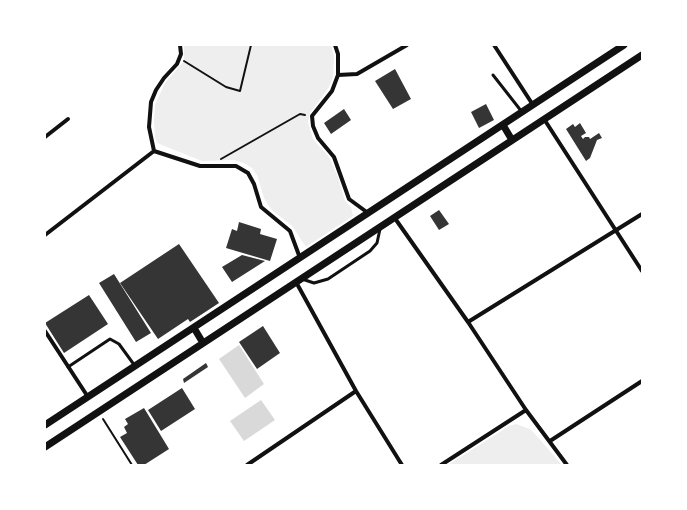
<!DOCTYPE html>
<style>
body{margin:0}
#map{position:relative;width:687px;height:510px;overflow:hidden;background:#fff;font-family:"Sofia Sans Condensed",sans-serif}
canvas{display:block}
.frame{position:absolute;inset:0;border:46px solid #fff;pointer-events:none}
</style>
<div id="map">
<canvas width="687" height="510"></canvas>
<div class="frame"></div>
</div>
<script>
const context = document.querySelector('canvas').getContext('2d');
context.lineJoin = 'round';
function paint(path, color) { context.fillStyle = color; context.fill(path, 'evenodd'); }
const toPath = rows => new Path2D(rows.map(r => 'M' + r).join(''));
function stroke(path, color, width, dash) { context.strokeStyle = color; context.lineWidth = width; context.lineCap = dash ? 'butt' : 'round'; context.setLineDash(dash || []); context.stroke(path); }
const green = toPath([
 [184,45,331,45,334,56,333,77,329,87,310,113,308,122,313,139,329,157,338,177,345,201,351,207,353,216,306,247,292,226,273,211,268,205,264,198,257,175,252,168,244,163,234,160,202,161,157,143,155,137,154,121,155,105,165,83,184,61],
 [516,424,530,429,535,434,562,465,448,465,509,426]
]);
const water = toPath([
 [239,345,264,384,245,398,219,359],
 [261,400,275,420,244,441,230,421]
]);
const building = toPath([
 [395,69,411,99,393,109,375,81],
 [486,104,494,120,479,128,471,112],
 [344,109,351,120,331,134,324,123],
 [580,123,586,133,581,136,583,139,585,137,589,137,590,139,599,133,602,138,597,140,590,158,586,161,566,129,573,124,575,127],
 [439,210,449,224,439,230,430,216],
 [239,222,261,229,260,234,277,239,270,261,226,248,232,229,237,231],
 [179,244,219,303,190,322,188,319,158,339,120,283],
 [242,255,265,261,232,282,222,267],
 [114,274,151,333,136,342,99,283],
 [89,295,108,324,64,353,45,323],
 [263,326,280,353,257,369,239,342],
 [206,363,208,367,184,383,183,379],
 [182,388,195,409,161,431,148,410],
 [144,408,169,449,144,465,138,465,120,437,127,433,124,427,128,424,125,419]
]);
const path = toPath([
 [184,61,226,87,240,91,251,45],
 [221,159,300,114,305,115],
 [103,419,132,465]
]);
const service = toPath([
 [493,75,522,112],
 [302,279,314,283,328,279,370,251,377,243,380,229],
 [68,367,110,339,119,344,135,366]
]);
const minor = toPath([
 [180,45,181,54,177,64,164,78,156,90,151,102,149,127,154,151,200,166,236,166,248,173,254,184,261,207,290,231,300,258],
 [335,45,338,54,338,75,332,91,312,116,313,126,318,138,334,157,349,199,368,213],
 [494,45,533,105],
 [338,75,357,74,407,45],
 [544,119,642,271],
 [45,137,68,119],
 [394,217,468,322,526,410,567,465],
 [45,235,154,151],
 [296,282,356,391,402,465],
 [468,322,642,214],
 [45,331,88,397],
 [550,441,642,381],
 [247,465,356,391],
 [441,465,526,410]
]);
const tertiary = toPath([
 [503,125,512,140],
 [194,328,203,343],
 [45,425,624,45],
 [45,447,642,55]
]);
paint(green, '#eee');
paint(water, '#d9d9d9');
paint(building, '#353535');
stroke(path, '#111', 2);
stroke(service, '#111', 3);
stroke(minor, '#111', 4);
stroke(tertiary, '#111', 7);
</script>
